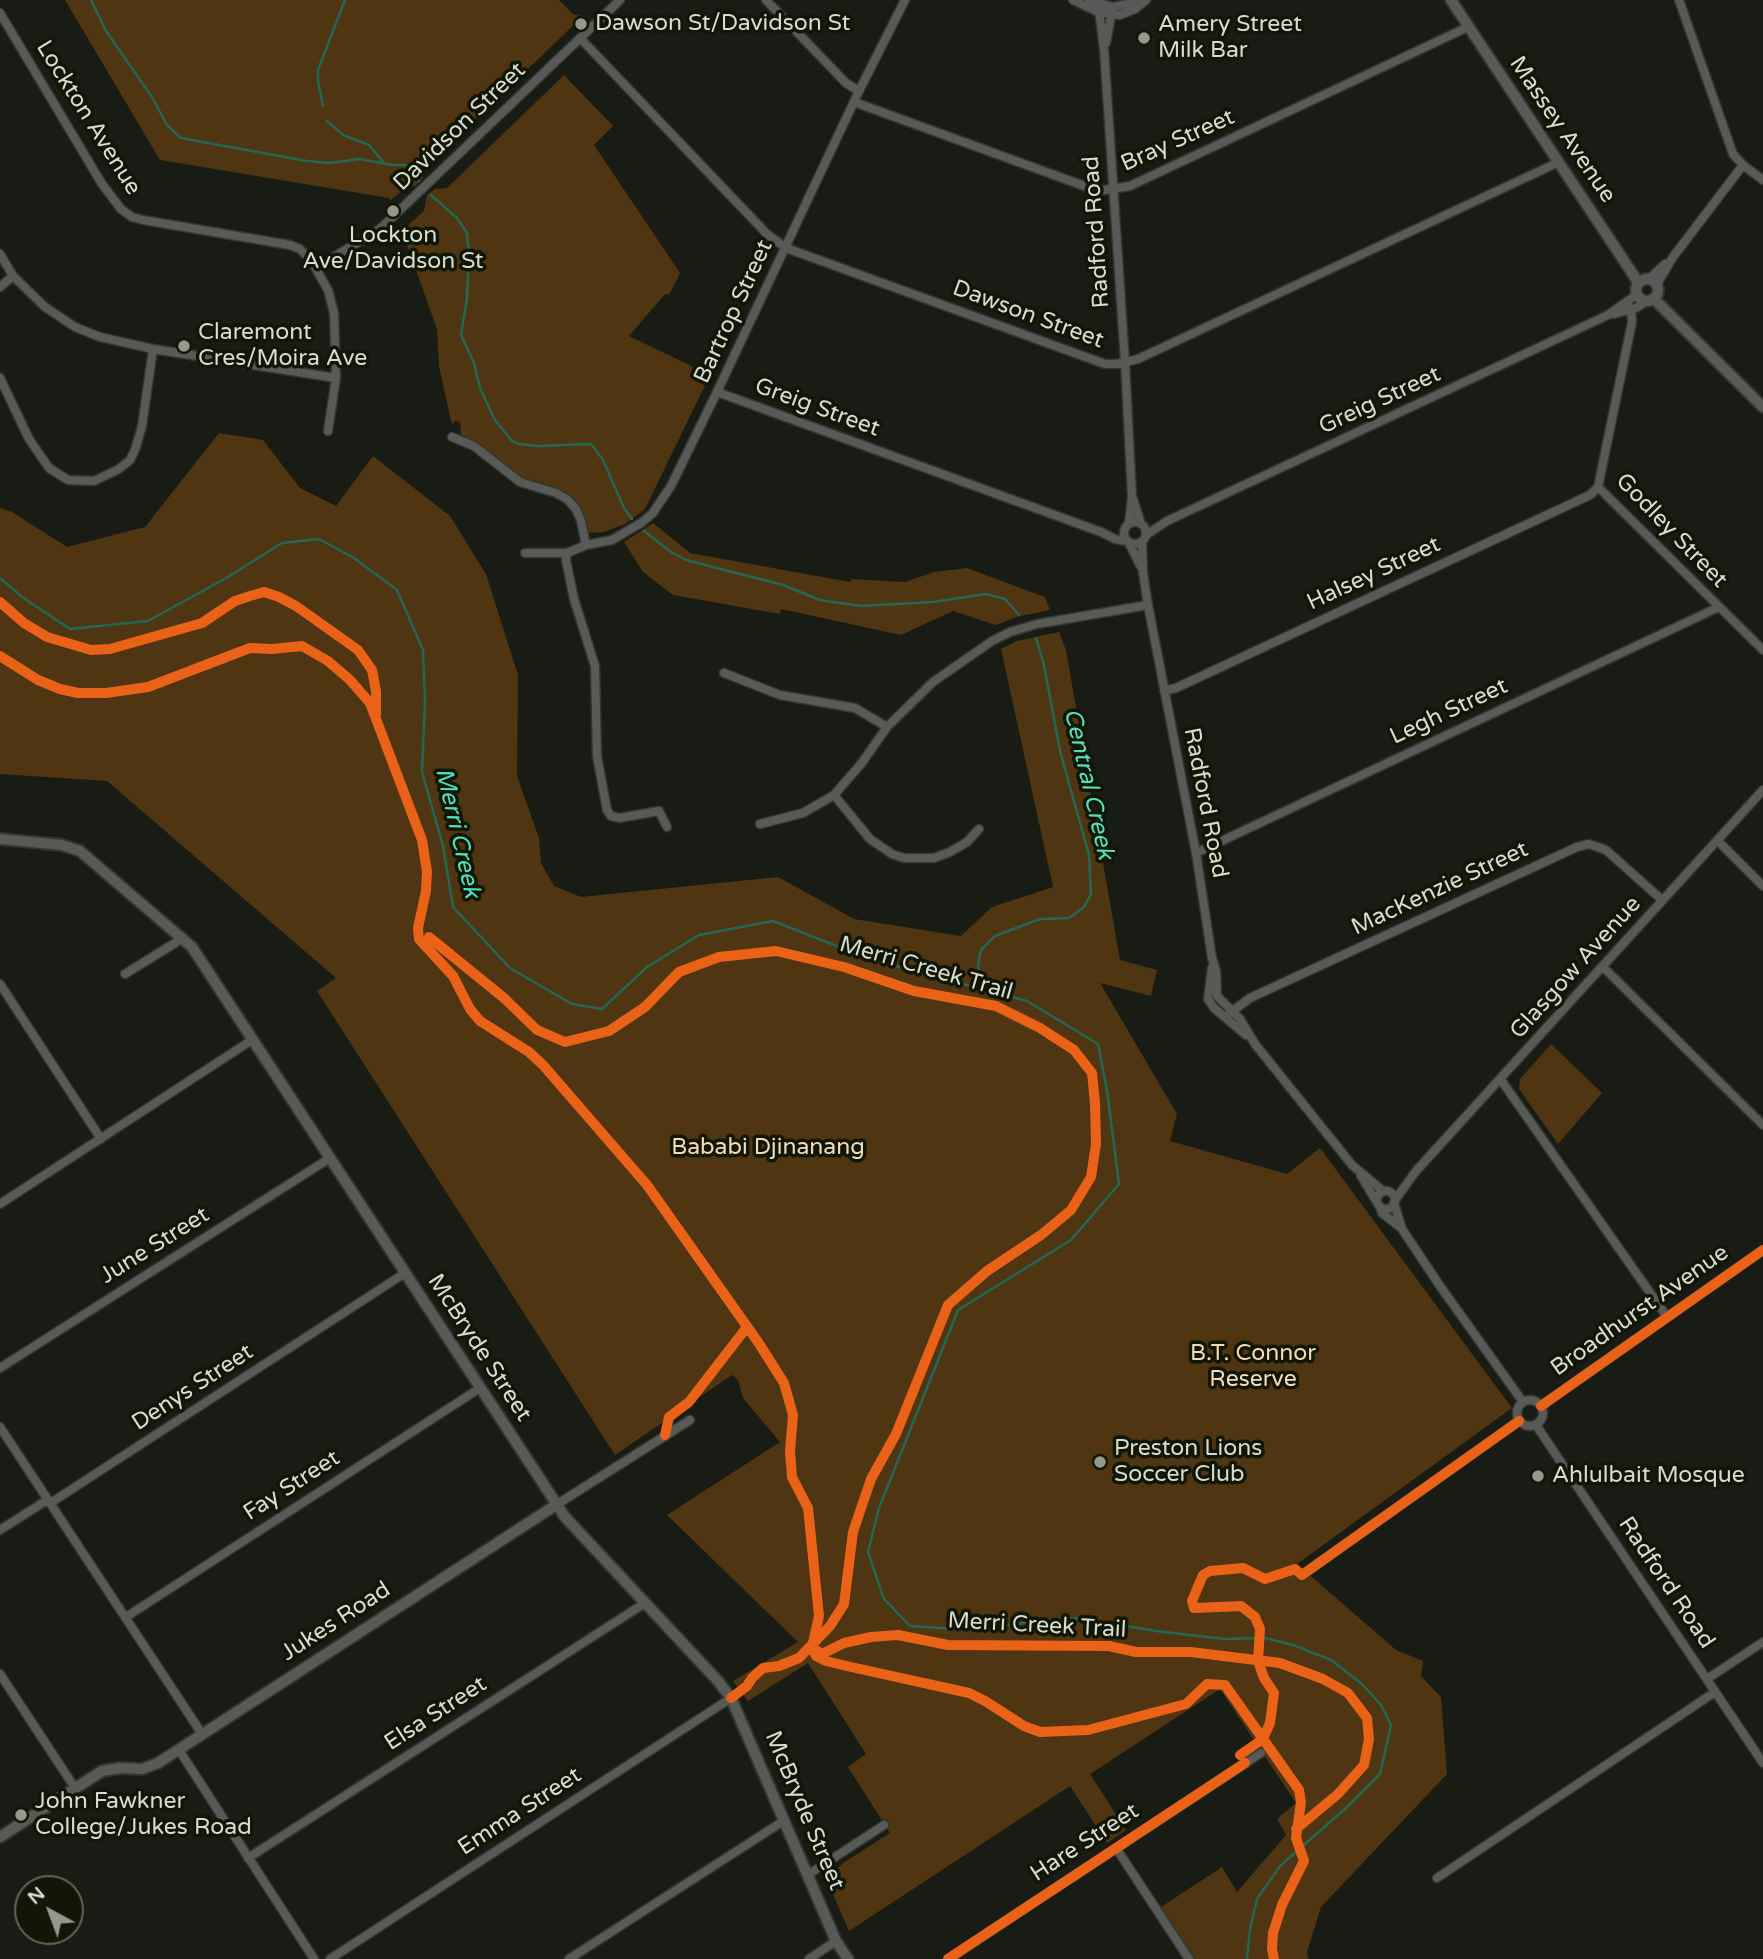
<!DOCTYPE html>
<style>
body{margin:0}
#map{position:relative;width:1763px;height:1959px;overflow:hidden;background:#191c14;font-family:"Varela Round",sans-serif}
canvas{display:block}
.north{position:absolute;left:14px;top:1875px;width:70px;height:70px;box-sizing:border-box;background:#111607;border:2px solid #606557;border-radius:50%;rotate:319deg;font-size:19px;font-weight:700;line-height:28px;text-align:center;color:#d7dbd0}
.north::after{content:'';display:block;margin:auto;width:24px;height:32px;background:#94988e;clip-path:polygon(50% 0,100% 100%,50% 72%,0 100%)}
</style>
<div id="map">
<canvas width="1763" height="1959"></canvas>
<div class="north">N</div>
</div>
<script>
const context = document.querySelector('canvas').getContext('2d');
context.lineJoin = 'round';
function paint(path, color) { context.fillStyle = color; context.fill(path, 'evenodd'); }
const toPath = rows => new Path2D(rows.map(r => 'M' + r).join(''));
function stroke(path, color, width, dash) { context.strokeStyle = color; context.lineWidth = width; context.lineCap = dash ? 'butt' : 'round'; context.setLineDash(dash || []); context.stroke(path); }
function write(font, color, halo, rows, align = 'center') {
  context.font = font + ' "Varela Round",sans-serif'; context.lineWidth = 7; context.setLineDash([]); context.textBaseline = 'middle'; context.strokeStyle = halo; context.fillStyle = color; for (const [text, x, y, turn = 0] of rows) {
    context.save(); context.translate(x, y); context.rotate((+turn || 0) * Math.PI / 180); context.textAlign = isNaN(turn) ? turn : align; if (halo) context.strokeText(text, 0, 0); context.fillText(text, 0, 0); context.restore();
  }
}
const green = toPath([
 [65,0,559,0,574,15,583,16,428,165,422,171,423,178,415,186,407,186,390,201,389,198,160,160],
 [564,75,613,126,594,145,680,273,669,295,665,294,629,336,710,375,645,509,625,524,604,532,588,533,584,517,573,499,552,487,537,485,520,478,476,444,461,435,460,422,455,421,453,424,451,421,439,366,437,329,402,231,424,211,427,195,435,189,447,188],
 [219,433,263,440,300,488,336,506,373,456,450,516,486,574,518,675,517,776,539,838,541,863,554,886,581,897,778,877,854,919,961,936,992,907,1053,887,1001,649,1017,641,1059,632,1066,650,1120,960,1157,970,1151,996,1100,983,1177,1114,1170,1141,1287,1174,1320,1148,1512,1408,1297,1564,1396,1650,1423,1661,1421,1676,1441,1697,1447,1774,1321,1907,1307,1952,1308,1959,1194,1959,1161,1907,1222,1867,1237,1892,1286,1835,1277,1819,1296,1803,1220,1689,1090,1774,1126,1830,1107,1843,1070,1786,849,1931,828,1883,830,1876,843,1863,890,1833,848,1767,866,1754,808,1663,748,1701,733,1681,798,1642,667,1515,780,1442,743,1398,738,1380,732,1375,615,1455,317,991,336,978,107,781,0,774,0,508,12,512,67,547,145,527],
 [653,523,690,553,850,582,852,579,905,582,934,572,967,568,1045,597,1050,610,1016,617,996,625,953,611,901,635,781,609,780,614,673,595,643,572,624,542],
 [1551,1044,1602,1093,1558,1144,1519,1089,1520,1079]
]);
const stream = toPath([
 [91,0,106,31,152,97,167,125,181,138,307,161,329,163,360,159,392,165,405,165,411,169,419,181],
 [323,106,318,81,318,70,345,0],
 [327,121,343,135,369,145,384,163],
 [431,195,457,218,467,233,469,252,467,298,461,335,474,363,480,388,495,420,512,441,519,444,539,446,591,444,603,460,624,508,632,519],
 [644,531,671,552,686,560,783,585,820,600,861,606,933,602,986,594,1005,599,1019,615],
 [0,578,22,597,70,629,148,621,228,577,282,543,319,539,354,558,397,590,423,650,425,702,422,772,443,846,453,907,510,968,572,1004,602,1009,647,967,699,935,773,921,870,959,1027,1001,1098,1044,1107,1090,1119,1184,1071,1240,958,1310,879,1508,868,1552,884,1599,910,1626,958,1629,1078,1618,1156,1631,1224,1639,1265,1638,1293,1645,1331,1660,1362,1684,1381,1705,1391,1725,1380,1774,1346,1808,1280,1866,1257,1899,1250,1929,1247,1959],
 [982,990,978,968,979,958,981,950,995,936,1040,919,1069,918,1084,907,1091,894,1089,855,1060,751,1044,665,1036,638]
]);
const minor = toPath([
 [766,0,846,83,859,91],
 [1073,0,1098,12,1120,15,1135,9,1146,0],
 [1089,0,1113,7,1143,1],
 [1679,0,1733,154,1743,165,1763,180],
 [1098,3,1104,49,1125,362,1132,496,1129,524],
 [0,13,102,184,121,209,132,217,143,220,290,245,300,249,311,260,328,290,334,313,336,378,328,431],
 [580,38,767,234,786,248,1105,364,1117,364,1138,359,1559,162],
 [1106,43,1112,11],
 [854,102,1098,191,1130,186,1468,27],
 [0,254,13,276,45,307,75,327,100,337,153,349,336,378],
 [316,268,380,229,620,0],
 [1649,279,1665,264],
 [1657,284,1673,257,1743,165],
 [0,287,13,276],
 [1627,303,1631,310,1632,322,1598,487,1763,650],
 [1614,314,1636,308,1647,301],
 [0,378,29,439,49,468,68,480,94,481,119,469,130,460,135,450,142,426,153,349],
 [717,392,1101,532,1115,539,1126,541],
 [452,437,474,446,520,482,556,493,567,499,576,509,581,521,586,545],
 [1133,499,1141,524],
 '1124 533a11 11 0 1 1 22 0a11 11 0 1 1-22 0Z',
 [1146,535,1167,521,1608,315,1636,295],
 [1142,542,1143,573,1148,605,1196,853,1212,958,1216,971,1217,996,1240,1019,1255,1044,1352,1165,1383,1191],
 [1129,543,1141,567],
 [525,553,567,553,586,545,612,540,641,523,652,514,671,486,717,392,859,91,905,0],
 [567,553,566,560,574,599,595,666,597,756,607,810,611,816,619,818,659,811,667,827],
 [724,673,780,695,855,708,887,727],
 [1164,691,1176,688,1590,495,1598,487],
 [834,795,870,839,892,854,904,858,934,858,950,852,967,842,979,829],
 [760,824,803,813,834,795,861,764,887,727,933,682,992,641,1010,632,1037,624,1148,605],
 [1717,840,1763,886],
 [1196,853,1719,607],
 [1603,967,1763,1125],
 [1212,968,1208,999,1214,1008,1246,1035],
 [125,974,183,938],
 [0,984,101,1139],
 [1226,1016,1250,998,1577,847,1589,844,1606,850,1662,900],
 [1501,1080,1667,1317],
 [1361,1176,1378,1204],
 '1377 1200a9 9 0 1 1 18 0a9 9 0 1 1-18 0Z',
 [1395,1200,1416,1171,1763,790],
 [1394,1203,1402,1229,1440,1286,1523,1402],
 [0,1204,252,1040],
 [1380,1207,1382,1213,1400,1227],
 [0,1368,330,1158],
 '1517 1413a13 13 0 1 1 26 0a13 13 0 1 1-26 0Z',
 [1541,1406,1763,1250],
 [1536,1425,1763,1763],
 [0,1427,202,1734],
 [556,1505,690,1420],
 [0,1530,44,1502,52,1502,405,1273],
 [1302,1575,1519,1421],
 [126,1617,480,1388],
 [0,1674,75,1788],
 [1707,1679,1763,1642],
 [179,1750,314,1959],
 [1116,1848,1189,1959],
 [248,1858,645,1603],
 [809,1874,884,1825],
 [1437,1878,1715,1692],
 [330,1959,731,1698],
 [569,1959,785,1820],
 [809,1959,836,1941],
 [948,1959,1261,1753]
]);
const tertiary = toPath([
 [1451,0,1638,282],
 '1636 290a11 11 0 1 1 22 0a11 11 0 1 1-22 0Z',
 [1654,299,1763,407],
 [0,839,62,845,80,851,192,947,565,1517,718,1681,731,1698,836,1941,848,1959],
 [0,1837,102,1771,120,1768,142,1769,158,1763,556,1505]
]);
const cycleway = toPath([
 [0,602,24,623,47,637,91,650,110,649,202,623,235,601,250,596,264,592,279,597,296,606,358,650,372,670,376,691,376,715],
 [0,656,38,680,60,689,78,693,106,693,148,687,250,648,272,649,302,646,328,661,350,680,370,703,422,840,427,872,426,891,418,928,419,939,453,976,470,1009,480,1021,529,1052,543,1065,647,1185,758,1342,784,1383,793,1415,790,1451,792,1477,808,1508,819,1616,812,1647,816,1656,826,1661,851,1667,969,1693,985,1701,1024,1726,1040,1732,1088,1730,1186,1704,1207,1684,1225,1685,1299,1790,1301,1802,1296,1838,1304,1861,1282,1905,1273,1933,1272,1949,1274,1959],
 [429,937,504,998,537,1030,565,1042,609,1031,645,1007,679,972,719,957,776,951,844,967,914,991,996,1006,1040,1028,1074,1050,1092,1073,1095,1103,1096,1144,1091,1177,1071,1210,1041,1235,987,1271,948,1305,896,1434,871,1479,853,1532,844,1604,830,1626,799,1658,779,1666,763,1668,752,1678,747,1686,731,1698],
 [1541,1406,1763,1250],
 [665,1435,669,1417,689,1402,747,1327],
 [812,1647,822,1654,844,1643,871,1637,898,1635,948,1645,1109,1646,1136,1652,1191,1652,1280,1663,1323,1679,1348,1693,1367,1718,1369,1739,1364,1765,1338,1794,1296,1829],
 [1240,1755,1263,1739,1270,1723,1274,1693,1264,1678,1258,1661,1260,1629,1255,1617,1241,1606,1194,1608,1192,1601,1203,1575,1210,1571,1243,1568,1265,1579,1295,1569,1302,1575,1519,1421],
 [948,1959,1245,1763]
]);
const markers = [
 [581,24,7,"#94988e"],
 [1144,38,7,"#94988e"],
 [393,211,7,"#94988e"],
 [184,346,7,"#94988e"],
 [1100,1462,7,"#94988e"],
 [1538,1476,7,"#94988e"],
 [21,1815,7,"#94988e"]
];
const poiNames = [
 ["Dawson St/Davidson St",595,24],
 ["Amery Street",1158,25],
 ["Milk Bar",1158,51],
 ["Lockton",393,236,"center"],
 ["Ave/Davidson St",393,262,"center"],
 ["Claremont",198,333],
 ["Cres/Moira Ave",198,359],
 ["Preston Lions",1114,1449],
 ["Soccer Club",1114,1475],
 ["Ahlulbait Mosque",1552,1476],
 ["John Fawkner",35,1802],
 ["College/Jukes Road",35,1828]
];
const streetNames = [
 ["Lockton Avenue",88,118,58],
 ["Davidson Street",460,127,-44],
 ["Massey Avenue",1562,130,56],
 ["Bray Street",1178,141,-24],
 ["Radford Road",1097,232,-94],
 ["Bartrop Street",734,312,-65],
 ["Dawson Street",1028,315,20],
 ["Greig Street",1380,401,-25],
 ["Greig Street",817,408,20],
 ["Godley Street",1671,531,46],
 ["Halsey Street",1374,574,-25],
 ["Legh Street",1449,712,-25],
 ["Radford Road",1205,803,79],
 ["MacKenzie Street",1440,889,-25],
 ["Glasgow Avenue",1576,968,-48],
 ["Merri Creek Trail",926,969,16],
 ["June Street",155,1246,-32],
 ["Broadhurst Avenue",1640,1311,-35],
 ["McBryde Street",479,1348,57],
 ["Denys Street",193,1388,-33],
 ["Fay Street",292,1486,-33],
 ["Radford Road",1666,1583,56],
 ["Jukes Road",336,1622,-33],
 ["Merri Creek Trail",1037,1626,3],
 ["Elsa Street",436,1714,-33],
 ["McBryde Street",804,1811,67],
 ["Emma Street",520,1812,-33],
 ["Hare Street",1085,1843,-33]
];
const parkNames = [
 ["Bababi Djinanang",768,1148],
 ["B.T. Connor",1253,1354],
 ["Reserve",1253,1380]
];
const waterNames = [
 ["Central Creek",1088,784,77],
 ["Merri Creek",457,833,77]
];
paint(green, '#4f3511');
stroke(stream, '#236857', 2.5);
stroke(minor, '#33362f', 11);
stroke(tertiary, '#33362f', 14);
stroke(minor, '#575a57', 8);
stroke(tertiary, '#575a57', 10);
stroke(cycleway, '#ea6118', 10);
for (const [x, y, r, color] of markers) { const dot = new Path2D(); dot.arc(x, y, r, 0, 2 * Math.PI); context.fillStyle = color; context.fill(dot); stroke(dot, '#111607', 2.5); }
write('23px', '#d7dbd0', '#111607', poiNames, 'left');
write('23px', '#d7dbd0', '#111607', streetNames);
write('23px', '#f5daba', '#111607', parkNames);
write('italic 24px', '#53debe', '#111607', waterNames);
</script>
